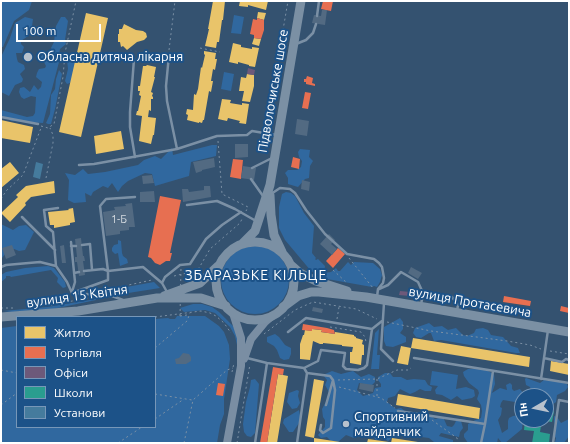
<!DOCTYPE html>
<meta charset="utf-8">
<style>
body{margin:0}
#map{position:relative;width:570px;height:444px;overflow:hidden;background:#345270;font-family:Ubuntu,sans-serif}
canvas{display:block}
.frame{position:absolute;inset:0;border:2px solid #fff;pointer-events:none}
.legend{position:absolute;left:16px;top:316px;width:140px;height:112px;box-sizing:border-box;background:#1c5288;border:1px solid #7797b8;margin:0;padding:5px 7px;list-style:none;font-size:12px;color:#fff}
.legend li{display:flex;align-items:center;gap:8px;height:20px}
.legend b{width:20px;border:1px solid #7797b8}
.north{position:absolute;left:514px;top:388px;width:40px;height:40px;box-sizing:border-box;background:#1c5288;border:1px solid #7797b8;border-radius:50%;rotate:261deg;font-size:11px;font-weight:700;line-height:16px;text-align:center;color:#fff}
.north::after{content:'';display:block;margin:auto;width:14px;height:18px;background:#b8c2cd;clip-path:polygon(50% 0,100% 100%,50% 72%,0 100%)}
.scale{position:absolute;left:16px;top:24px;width:85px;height:18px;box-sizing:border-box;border:2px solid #fff;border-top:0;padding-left:5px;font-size:12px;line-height:14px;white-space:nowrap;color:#fff;-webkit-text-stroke:3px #1c5288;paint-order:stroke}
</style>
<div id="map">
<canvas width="570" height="444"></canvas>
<div class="frame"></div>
<ul class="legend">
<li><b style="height:11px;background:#e9c46a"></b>Житло</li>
<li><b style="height:11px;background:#e76f51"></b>Торгівля</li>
<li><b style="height:11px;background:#6d597a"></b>Офіси</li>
<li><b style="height:11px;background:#2a9d8f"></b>Школи</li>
<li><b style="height:11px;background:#457b9d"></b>Установи</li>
</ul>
<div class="north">Пн</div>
<div class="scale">100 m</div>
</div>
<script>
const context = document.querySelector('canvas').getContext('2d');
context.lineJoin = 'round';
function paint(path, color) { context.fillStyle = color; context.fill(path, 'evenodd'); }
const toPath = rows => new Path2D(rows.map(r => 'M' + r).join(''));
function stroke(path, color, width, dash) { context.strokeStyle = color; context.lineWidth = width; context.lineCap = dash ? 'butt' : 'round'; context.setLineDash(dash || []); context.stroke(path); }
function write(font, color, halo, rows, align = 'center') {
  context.font = font + ' Ubuntu,sans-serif'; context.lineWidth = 4; context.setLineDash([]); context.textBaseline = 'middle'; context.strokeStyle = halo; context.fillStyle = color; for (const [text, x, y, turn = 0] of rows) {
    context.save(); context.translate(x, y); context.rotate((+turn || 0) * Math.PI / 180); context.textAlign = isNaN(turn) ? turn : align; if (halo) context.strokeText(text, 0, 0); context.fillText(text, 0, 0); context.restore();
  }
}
const green = toPath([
 [1,1,32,1,29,10,14,21,3,47,1,47,2,18],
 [234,15,244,17,241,34,231,33],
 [25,17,33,19,32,26,28,36,21,41,21,44,24,47,22,53,16,53,17,59,18,62,24,65,25,69,20,74,23,79,22,82,15,85,9,96,1,92,1,57,10,38,15,23],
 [61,17,65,17,68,21,65,40,66,44,60,49,59,55,56,56,51,48,54,42,56,26],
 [75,53,79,54,74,77,70,83,67,84,65,81,68,69,67,60,70,54],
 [42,55,45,56,47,60,53,57,57,59,59,62,43,123,11,121,7,118,1,117,1,110,27,117,33,116,35,113,36,97,31,96,24,99,21,97,19,92,20,88,24,87,30,92,34,85,38,90,41,87,42,82,36,77,37,73,39,69,45,68,46,66,44,62,39,61],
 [59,70,62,74,55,109,51,124,48,124,46,123,50,114,51,95,55,89,56,79],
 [224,72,234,74,231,91,221,89],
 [212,145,217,145,216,156,191,162,189,176,155,186,152,174,145,173,128,181,122,186,118,192,112,183,108,188,103,186,93,192,91,196,85,193,86,202,74,203,68,200,69,180,65,173,75,175,83,169,88,174,105,172,138,165,144,160,155,156,161,159,172,148,173,155],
 [300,149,310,150,309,157,313,161,310,166,309,178,305,179,298,187,288,184,288,178,285,173,288,170,297,170,301,167,302,161,299,157,298,152],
 [286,192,291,193,295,196,304,213,314,226,312,253,316,258,315,259,316,260,318,259,325,266,324,273,331,272,336,268,338,271,340,271,348,262,351,265,354,262,373,263,380,269,382,275,380,282,377,287,374,286,372,287,327,279,311,271,285,240,279,228,279,207,282,194],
 [1,224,13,230,19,226,26,225,34,232,25,250,19,251,14,249,5,254,2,258,1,258],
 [118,240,121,241,122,253,123,256,127,259,128,263,120,266,118,253,115,254,112,251,112,248,114,245,118,244],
 '221 280a34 34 0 1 1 68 0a34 34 0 1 1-68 0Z',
 [48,266,54,268,65,282,66,287,63,288,57,282,58,278,51,270,11,277,10,276,6,276,6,278,1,282,1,275,6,272,25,268],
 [154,282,160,288,122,294,121,288],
 [96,299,96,300,53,309,12,312,3,311,47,307],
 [193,304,202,304,212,307,219,312,233,326,238,335,237,345,235,336,230,327,215,313,205,310,184,312,180,308],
 [177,316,205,316,219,326,224,332,229,345,230,359,224,399,224,414,220,425,217,443,1,443,1,328,17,326,17,427,155,427,155,319,168,318,170,319,175,319],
 [400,318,403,322,403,329,400,333,406,337,406,342,393,347,386,346,384,341,384,327],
 [429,323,434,327,442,326,448,330,456,328,463,335,467,336,474,333,476,329,483,328,488,330,491,335,503,337,511,346,518,348,520,353,516,353,441,340,434,341,431,333,429,333,421,338,416,337,413,333,415,328],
 [379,329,377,355,380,355,379,369,371,369,375,333],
 [275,334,279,337,285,345,291,348,291,354,289,359,284,360,280,358,277,350,274,346,267,342,267,337],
 [468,369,484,369,494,374,495,384,492,393,500,388,507,390,506,385,510,383,512,385,512,389,514,391,520,389,524,394,527,394,531,390,530,387,526,385,525,379,526,378,540,383,544,380,555,381,567,384,568,387,565,391,557,395,556,402,552,405,546,404,546,396,522,396,521,403,503,400,501,403,500,407,502,408,501,415,498,420,502,433,508,429,508,421,509,418,513,416,522,415,522,420,523,420,522,429,505,443,502,443,498,438,497,443,468,443,464,437,464,434,468,430,468,424,473,421,481,418,482,411,481,405,477,399,479,393,478,390,469,383,464,376,463,372],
 [332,371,341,374,353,371,361,377,369,374,375,377,375,382,372,385,368,385,359,383,357,390,363,396,373,393,375,388,381,387,381,384,378,380,378,377,385,373,390,373,393,377,401,377,407,380,414,379,425,380,428,385,432,387,431,391,425,391,420,389,415,392,410,394,400,389,395,396,388,398,387,402,396,409,401,408,406,412,409,412,413,419,422,416,431,416,435,419,443,417,447,426,452,427,454,425,456,421,461,421,463,428,460,432,459,437,441,433,439,436,453,440,453,443,434,442,429,438,421,437,413,438,410,436,404,435,401,431,400,435,392,438,388,441,381,437,379,440,376,440,372,435,367,433,357,433,354,438,346,435,338,442,331,441,327,437,321,438,318,435,325,427,325,420,323,417,322,409,327,400,329,392,325,385,327,380,323,375],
 [432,371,458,375,456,389,466,387,474,390,475,396,472,398,462,400,457,396,451,400,442,395,436,394,435,390,438,386,430,385],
 [255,379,259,384,255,433,251,437,247,436,244,432,243,424,246,402,250,387,251,380],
 [297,390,299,391,298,396,300,403,297,408,292,409,287,402,289,393],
 [299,410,301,420,293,432,289,432,283,423,284,419],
 [554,416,557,417,561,423,569,419,569,436,564,443,556,443,555,442,556,438,554,436,556,430,554,421]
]);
const homes = toPath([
 [213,1,225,1,223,20,222,20,219,42,217,42,216,48,205,46,209,29,208,29],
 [240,1,268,1,266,10,248,5,248,7,239,6],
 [258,12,266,13,264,20,257,18],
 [86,13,108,18,81,137,59,132],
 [124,24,136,30,143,31,146,33,147,37,144,40,137,42,127,50,123,46,121,47,120,42,118,42,118,34,119,34,119,29,122,29],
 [254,38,261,39,259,46,252,44],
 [233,43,241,45,241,47,252,49,252,47,259,48,255,67,249,66,249,65,238,62,238,64,229,62],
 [204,51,216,53,215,59,217,59,215,70,213,69,211,81,213,81,211,92,209,91,204,120,203,120,202,123,199,122,199,123,187,120,188,115,186,114,187,109,193,110,194,94,196,95,198,89,201,67,202,68,205,55,204,54],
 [147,65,156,67,154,77,155,77,151,92,153,93,152,96,153,97,153,99,151,99,151,111,149,110,148,117,156,118,154,135,153,135,151,144,139,141,142,116,136,115,137,111,138,111,141,96,139,95,140,91,138,91,138,86,140,86,143,66,146,66],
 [247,74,254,75,254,86,250,102,242,101,244,91,239,91,241,77,246,78],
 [222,99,231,100,230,103,242,105,242,103,249,104,246,124,239,123,240,121,228,118,227,121,218,119],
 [1,120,33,127,30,143,1,138],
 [121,131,124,149,96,154,94,136],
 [10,162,19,173,1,188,1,169],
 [54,181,55,193,31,197,25,203,26,205,10,222,1,213,18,197,16,195,26,186],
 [73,208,75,222,70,223,70,225,54,228,54,225,50,225,48,212,69,210,68,209],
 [312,329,322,330,321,332,335,334,335,332,354,335,354,336,356,337,356,338,363,340,362,344,364,345,364,355,362,355,361,365,350,363,350,352,352,352,353,347,342,346,342,345,323,343,323,344,320,344,313,341,310,360,300,359,300,344,303,335,304,335,305,330,312,331],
 [413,338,530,357,529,367,411,348],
 [401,346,411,348,408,365,397,363],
 [551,361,569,364,569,375,550,371],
 [278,374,288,376,277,443,267,443],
 [314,379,324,381,314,438,305,436],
 [398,394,480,408,479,419,396,405],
 [314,438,340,442,340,443,314,443],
 [392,438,418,442,418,443,391,443],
 [368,439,389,442,389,443,367,443]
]);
const shops = toPath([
 [323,1,333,1,331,11,321,9],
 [257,18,264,20,264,30,261,39,254,38,254,35,250,34,253,19,257,20],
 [307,76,313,78,312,83,315,84,315,86,306,84,306,82,304,82,304,79,306,79],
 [305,92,311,93,308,109,302,108],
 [293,157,300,159,299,169,291,167],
 [233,159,243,160,241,179,230,177],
 [160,196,181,200,170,253,172,253,170,261,166,261,160,265,155,263,151,258,148,257],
 [338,248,345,254,333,268,326,261],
 [504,296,531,301,530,306,503,302],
 [561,306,569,308,569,313,560,311],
 [303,324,327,328,334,330,335,334,321,332,322,330,312,329,312,331,302,330],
 [273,367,284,369,283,375,278,374,267,443,260,443],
 [218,383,225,384,223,396,216,395]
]);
const offices = toPath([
 [248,68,255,70,254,75,247,74],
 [400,291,410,292,410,296,399,295]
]);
const schools = toPath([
 [546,410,554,411,552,422,546,421],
 [525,420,542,420,540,432,550,434,549,443,532,443,534,431,524,430]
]);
const public = toPath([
 [36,162,43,164,40,179,33,177]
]);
const building = toPath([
 [322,10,327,10,325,25,312,23,314,15,321,16],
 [297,119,309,121,307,136,295,134],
 [235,144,248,144,248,157,235,158],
 [214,158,215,167,202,170,202,171,196,173,193,162],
 [243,166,256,168,254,180,241,178],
 [152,175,154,183,143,184,142,176],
 [302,180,310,182,309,191,301,189],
 [204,186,210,186,211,197,183,202,182,189,188,189,189,192,204,190],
 [154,191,155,202,140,202,140,192],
 [132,203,135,227,129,227,129,230,120,231,120,234,106,236,103,212,115,210,114,207,126,206,125,204],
 [329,234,335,240,331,244,337,249,332,255,320,244],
 [81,238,83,256,84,256,85,261,83,261,85,275,79,276,77,262,75,262,75,257,77,257,75,239],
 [12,245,16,255,6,259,2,248],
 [64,245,66,263,62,263,60,246],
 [411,267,422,273,418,279,408,273],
 [313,307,323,309,322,313,312,311],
 [183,353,189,354,191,357,191,361,186,364,176,364,175,359,179,358],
 [360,383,374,385,373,392,359,389]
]);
const path = toPath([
 [200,48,220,52],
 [169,50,175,1],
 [138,59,164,55],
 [41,126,48,128,54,124,63,77,65,53,76,1],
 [266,129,288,1],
 [218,141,222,194,248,207,246,211],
 [46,178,53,143,53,135,50,128],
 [1,199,6,191,23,175,41,128],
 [349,258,373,288],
 [333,270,347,283],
 [174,276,195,271,199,268,210,249,240,223,242,219],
 [100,291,152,280],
 [51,305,88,298],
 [1,308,14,308],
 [180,316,187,315,187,313],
 [155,317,201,311,210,313,216,316,224,323,231,333],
 [337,319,339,307],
 [387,322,431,331,507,341,530,345,541,349],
 [330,327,361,332,365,337,366,342],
 [264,334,295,310,313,302,356,309,377,319],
 [155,348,187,321,190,313],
 [550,351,569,354],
 [1,370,17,373],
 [232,372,234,363],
 [338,380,377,379,397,370,408,370,411,368],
 [339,387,381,398,395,408],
 [155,394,192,400],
 [377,396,377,379],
 [1,405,17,393],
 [155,419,184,399],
 [432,420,457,438,458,443],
 [118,443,142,427],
 [184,443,193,400,227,370,233,368],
 [237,443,250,364]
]);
const service = toPath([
 [317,16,319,1],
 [296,44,306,40,313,33,316,24],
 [169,55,166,86,167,101,177,149],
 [134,59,130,112,130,127,135,157],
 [1,117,38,124],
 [79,165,94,164,177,149,217,136,247,135,252,131,276,135],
 [252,168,272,158],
 [251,179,263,196],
 [271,194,280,188,290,189,295,193,306,210,325,234,347,254,374,259,379,263,382,267,384,278,383,283,378,289,377,297],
 [187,205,217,201,235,209,256,221],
 [58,208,44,210,46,226,53,232,56,266,67,282,72,293],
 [22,217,55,250],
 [71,242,75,282,72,292],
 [82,245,90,244,92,270],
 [71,246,76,246],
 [1,267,6,265,40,262,56,266],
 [84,271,103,269,108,271,100,206,106,199,135,197],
 [74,273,79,272],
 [162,283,165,277,180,265,190,264,206,239,222,225,241,212],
 [379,289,388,285,401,272,418,282,423,293,421,305],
 [72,293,108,280,108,271,143,267,162,283,167,292],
 [73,293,112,296,123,300],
 [423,293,452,297,458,305,457,311],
 [384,303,381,349,393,361],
 [288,332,306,318,372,329,382,321],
 [247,358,267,363,304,368,318,361,321,350,345,353,343,366,346,369,358,370,364,368,367,365,372,329],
 [414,358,569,383],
 [544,358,562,362,566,359,569,360],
 [307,373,330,376,333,380,335,390,331,428,323,433,320,430,321,425],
 [541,379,548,330],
 [326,405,333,380],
 [398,411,485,424,493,371],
 [255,443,267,363],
 [297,443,307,373,304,368],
 [481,443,485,424],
 [553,443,559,400,569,402]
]);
const primary = toPath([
 [244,359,251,339,265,322,272,316],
 [227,443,241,366,241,338,233,313]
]);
const trunk = toPath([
 [270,195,271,215,274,235,282,252],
 '216 281a39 39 0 1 1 78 0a39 39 0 1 1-78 0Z',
 [242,244,255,231,270,185,301,1],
 [291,265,300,273,316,281,347,291],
 [164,296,200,283,218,266],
 [283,307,298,296,311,292,319,292,366,297,569,332],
 [1,317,78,311,157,298,201,298,226,306]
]);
const pathBridge = toPath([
 [180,316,181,267]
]);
const markers = [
 [28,57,5,"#b8c2cd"],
 [346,424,4,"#b8c2cd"]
];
const numberNames = [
 ["1-Б",119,219]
];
const poiNames = [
 ["Обласна дитяча лікарня",37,57],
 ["Спортивний",354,417],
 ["майданчик",354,432]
];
const streetNames = [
 ["Підволочиське шосе",273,91,-80],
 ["вулиця 15 Квітня",77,296,-8],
 ["вулиця Протасевича",470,302,10]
];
const neighbourhoodNames = [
 ["ЗБАРАЗЬКЕ КІЛЬЦЕ",256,275]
];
paint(green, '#30689f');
paint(homes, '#e9c46a');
paint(shops, '#e76f51');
paint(offices, '#6d597a');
paint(schools, '#2a9d8f');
paint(public, '#457b9d');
paint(building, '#526a82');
stroke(path, '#7b90a5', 1, [2, 3]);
stroke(service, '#7b90a5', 2.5);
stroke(primary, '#7a8ea3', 8);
stroke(trunk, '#7b90a4', 9);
stroke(pathBridge, '#7b90a5', 1, [2, 3]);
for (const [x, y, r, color] of markers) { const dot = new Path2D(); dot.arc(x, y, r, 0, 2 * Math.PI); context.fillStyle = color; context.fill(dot); stroke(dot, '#1c5288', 1.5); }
write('11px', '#d4dae0', null, numberNames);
write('13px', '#fff', '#1c5288', poiNames, 'left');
write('13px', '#fff', '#1c5288', streetNames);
context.letterSpacing = '1px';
write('14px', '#fff', '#1c5288', neighbourhoodNames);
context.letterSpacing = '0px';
</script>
